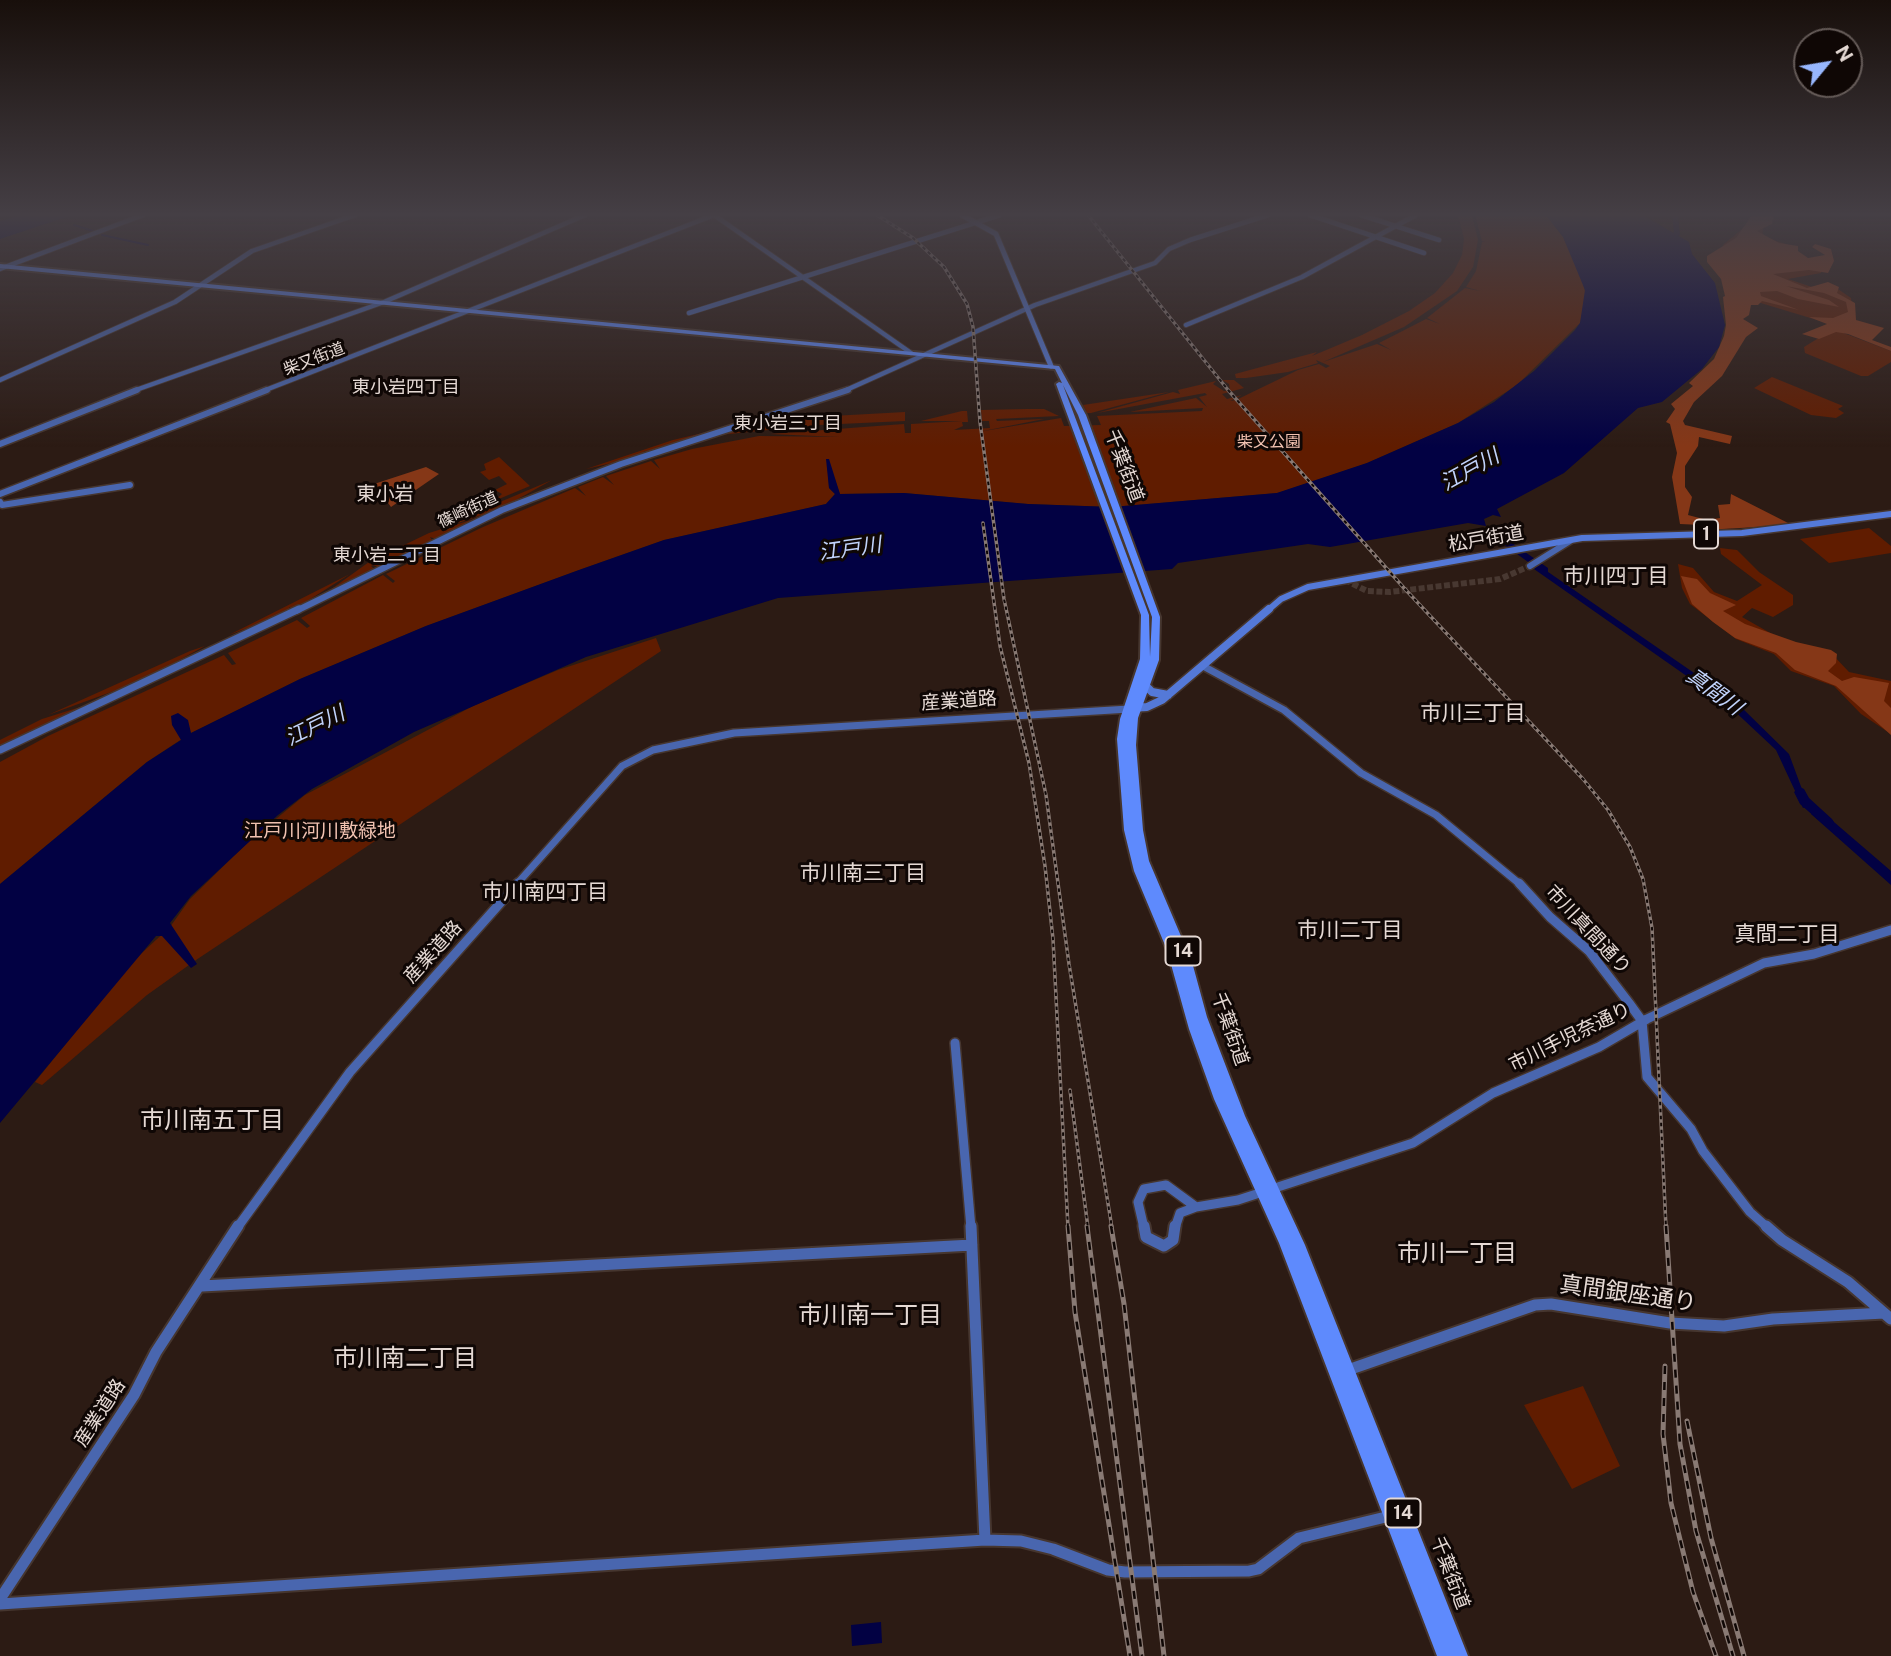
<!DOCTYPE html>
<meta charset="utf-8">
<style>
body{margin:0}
#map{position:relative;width:1891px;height:1656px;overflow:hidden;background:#2c1b14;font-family:"Public Sans",sans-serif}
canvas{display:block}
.north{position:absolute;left:1793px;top:28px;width:70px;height:70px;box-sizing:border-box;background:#0f0705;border:2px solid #655b58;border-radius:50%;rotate:60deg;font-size:19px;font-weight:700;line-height:28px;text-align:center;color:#e5d9d4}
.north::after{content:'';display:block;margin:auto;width:24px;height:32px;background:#97b6fd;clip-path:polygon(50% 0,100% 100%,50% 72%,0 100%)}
</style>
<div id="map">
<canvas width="1891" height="1656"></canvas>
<div class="north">N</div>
</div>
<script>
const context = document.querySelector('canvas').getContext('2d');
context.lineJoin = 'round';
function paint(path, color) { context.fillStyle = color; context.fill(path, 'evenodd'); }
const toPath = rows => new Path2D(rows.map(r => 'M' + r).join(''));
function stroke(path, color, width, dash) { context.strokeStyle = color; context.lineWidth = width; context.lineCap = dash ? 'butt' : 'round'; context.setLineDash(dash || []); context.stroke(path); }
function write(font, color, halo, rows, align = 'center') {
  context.font = font + ' "Public Sans","Noto Sans JP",sans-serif'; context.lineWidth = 6; context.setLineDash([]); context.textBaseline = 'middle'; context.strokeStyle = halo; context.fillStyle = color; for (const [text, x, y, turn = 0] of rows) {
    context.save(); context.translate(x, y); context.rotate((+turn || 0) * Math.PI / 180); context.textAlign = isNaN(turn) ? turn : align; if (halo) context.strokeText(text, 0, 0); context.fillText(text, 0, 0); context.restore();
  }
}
const green = toPath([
 [1458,215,1472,215,1478,240,1473,267,1457,291,1404,327,1323,362,1377,344,1391,350,1379,343,1426,319,1440,324,1427,318,1465,288,1480,291,1466,287,1476,271,1482,242,1485,242,1482,241,1475,215,1546,215,1563,237,1581,275,1586,296,1580,323,1517,385,1458,423,1367,463,1277,493,1112,507,1028,504,904,493,840,494,827,459,829,488,835,494,826,504,664,540,579,570,426,626,300,679,191,733,147,762,0,884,0,762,48,736,224,655,232,665,236,664,228,653,297,620,307,628,310,626,301,618,383,575,393,583,395,581,386,574,483,527,575,488,586,496,578,487,603,477,614,485,606,476,651,461,660,469,654,460,692,449,759,436,840,437,770,434,904,424,905,433,911,433,911,424,962,421,921,421,962,411,967,411,968,422,962,422,963,426,954,430,990,428,989,421,982,421,981,410,1027,409,1044,409,1059,416,996,419,997,421,1044,419,978,432,1061,418,1064,426,1101,425,1097,416,1202,411,1203,408,1130,412,1196,398,1207,407,1199,397,1207,395,1205,393,1097,413,1173,392,1180,394,1178,390,1216,381,1213,384,1224,391,1230,390,1229,384,1222,380,1234,380,1244,388,1222,394,1227,399,1242,395,1230,401,1236,400,1298,370,1319,364,1326,368,1330,366,1316,360,1318,363,1288,372,1246,378,1236,378,1235,374,1317,352,1312,356,1362,335,1409,311,1435,293,1453,273,1462,255,1464,239],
 [1756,217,1764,222,1762,237,1786,244,1804,260,1814,261,1819,257,1824,260,1821,273,1788,279,1815,288,1835,287,1851,298,1852,309,1837,326,1744,298,1723,245],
 [1830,331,1841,332,1891,351,1891,362,1868,376,1861,376,1805,353,1804,347],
 [1772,377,1843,406,1838,409,1844,413,1836,418,1811,415,1754,388],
 [1169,392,1091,413,1087,413,1083,405],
 [905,412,905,421,818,425,719,435,777,419],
 [724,428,649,453,644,451,646,454,638,457,586,469,673,440],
 [499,457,530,486,494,501,502,494,495,490,507,484,499,476,489,480,480,472,486,470,484,464],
 [552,480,500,509,449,526,460,519],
 [484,516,436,539,430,537,432,540,378,567,373,565,371,566,374,569,323,595,369,562,429,533],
 [1869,528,1891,546,1891,553,1829,563,1800,539],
 [1720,548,1737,550,1759,572,1793,595,1793,605,1773,617,1752,608,1742,617,1772,634,1808,649,1832,654,1849,672,1891,681,1891,734,1861,714,1834,686,1791,671,1774,654,1736,639,1690,604,1682,588,1678,564,1693,568,1714,592,1737,601,1762,585,1721,554],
 [350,574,293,610,289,607,290,612,229,635],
 [656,638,661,651,196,960,147,995,42,1085,35,1082,131,963,170,927,190,899,248,842,305,795,473,706,558,670],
 [205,646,139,682,48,715,190,651],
 [93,703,52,721,0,748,0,740,42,719],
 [1583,1386,1620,1466,1572,1489,1524,1405]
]);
const forest = toPath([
 [1752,215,1774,215,1772,224,1757,231,1779,243,1798,246,1798,251,1808,258,1825,255,1812,247,1815,244,1831,249,1834,261,1828,273,1809,270,1773,274,1807,288,1828,282,1839,287,1837,293,1855,303,1856,320,1884,328,1872,340,1891,347,1891,351,1848,334,1836,332,1819,339,1802,334,1827,324,1809,317,1833,318,1848,312,1846,302,1824,293,1786,286,1829,300,1839,307,1798,299,1777,291,1760,292,1761,296,1799,310,1762,301,1758,305,1751,305,1749,315,1743,319,1758,328,1746,337,1722,376,1694,402,1683,421,1685,425,1732,436,1730,444,1699,437,1698,446,1685,466,1685,487,1692,497,1688,515,1707,520,1720,518,1718,505,1730,504,1731,494,1792,525,1705,530,1702,525,1680,524,1672,477,1677,453,1670,424,1666,422,1675,409,1671,404,1693,386,1689,383,1714,359,1724,336,1726,325,1723,297,1725,296,1721,279,1707,262,1707,256,1736,238],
 [426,467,439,474,391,507,374,484],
 [1681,576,1697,579,1710,593,1736,605,1723,611,1745,624,1796,642,1831,650,1837,654,1836,663,1828,671,1842,681,1854,677,1889,683,1884,701,1891,708,1891,735,1836,686,1795,670,1776,653,1735,638,1713,622,1692,604]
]);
const water = toPath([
 [21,215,72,215,0,239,0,221],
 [1546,215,1643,215,1689,242,1692,254,1715,283,1725,325,1719,347,1702,369,1662,402,1638,408,1564,473,1497,509,1501,517,1493,515,1484,519,1486,526,1468,523,1330,547,1308,544,1178,563,1172,569,778,598,586,657,414,732,312,789,278,815,191,896,170,923,197,964,191,968,162,936,156,936,0,1123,0,884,147,762,181,740,172,725,171,716,178,713,188,720,191,733,300,679,426,626,579,570,664,540,826,504,835,494,829,488,826,459,829,459,840,494,904,493,1028,504,1112,507,1277,493,1367,463,1458,423,1494,402,1534,371,1575,330,1580,323,1585,290,1563,237],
 [1538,565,1736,702,1789,754,1803,792,1814,804,1803,808,1776,750,1728,705,1534,569],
 [1820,810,1891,871,1891,885,1811,814],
 [881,1622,882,1643,852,1646,851,1625]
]);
const stream = toPath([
 [74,225,93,231],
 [102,235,148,245]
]);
const river = toPath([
 [1672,215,1678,215,1680,235,1666,243,1662,243,1662,241,1674,234,1672,215],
 [1502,536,1548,568,1548,572,1542,572,1499,541,1499,537,1502,536],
 [1800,787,1804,789,1809,798,1832,819,1834,822,1832,825,1824,825,1800,804,1794,792,1800,787]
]);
const secondaryTunnel = toPath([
 [1345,580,1367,591,1390,592,1500,579,1530,566]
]);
const secondaryFar4 = toPath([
 [714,215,911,353],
 [1310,215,1424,253],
 [1361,215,1439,240],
 [0,269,143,215],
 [689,313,1000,215],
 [1186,325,1302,277,1416,215],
 [0,380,175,302,252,251,355,215],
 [133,391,384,302,585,215],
 [263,391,714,215],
 [844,391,1035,305,1155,263,1169,249,1190,240,1268,215]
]);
const secondaryFar3 = toPath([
 [0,444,137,390],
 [0,494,267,390],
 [0,502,2,505,130,485],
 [1530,566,1570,541],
 [296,611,502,510,621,464,848,390]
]);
const secondaryFar2 = toPath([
 [1203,666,1284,710,1361,773,1436,815,1521,885],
 [0,750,299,609],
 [516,885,622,766,653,750,734,733,1129,709]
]);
const secondaryFar1 = toPath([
 [1519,883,1550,917,1589,951,1629,1003,1642,1021,1647,1077,1691,1129,1703,1151,1750,1212,1768,1228],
 [955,1043,971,1228],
 [1196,1207,1238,1200,1413,1143,1493,1093,1599,1047,1647,1019,1764,963,1814,954,1891,930],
 [237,1228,350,1072,518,883],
 [1144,1228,1138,1202,1144,1189,1166,1185,1196,1207],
 [1175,1228,1180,1213,1196,1207]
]);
const secondary = toPath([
 [971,1226,985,1540],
 [1144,1226,1146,1237,1164,1246,1173,1240,1175,1226],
 [1766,1226,1782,1240,1848,1282,1891,1319],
 [202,1286,972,1245],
 [1345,1371,1535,1305,1551,1304,1670,1323,1724,1326,1773,1319,1884,1313],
 [0,1599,134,1395,156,1352,238,1226],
 [0,1604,985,1540,1021,1541,1053,1549,1108,1570,1125,1572,1249,1571,1258,1569,1299,1538,1394,1515]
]);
const primaryFar2 = toPath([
 [962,215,996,234,1051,366]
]);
const primaryFar1 = toPath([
 [1267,611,1281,599,1308,587,1582,538,1742,533,1891,514]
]);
const primary = toPath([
 [1145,685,1152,692,1168,695],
 [1130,708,1147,707,1162,700,1269,609]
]);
const highway = toPath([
 [0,264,1059,366,1086,415,1160,617,1159,660,1138,718,1136,745,1143,830,1149,861,1192,962,1207,1017,1245,1116,1305,1245,1468,1656,1437,1656,1279,1243,1214,1099,1189,1029,1167,950,1134,871,1124,830,1117,739,1120,719,1140,659,1141,615,1056,384,1059,382,1062,383,1055,369,0,268,0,264],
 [1063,385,1078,415,1152,617,1150,657,1149,615,1063,385]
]);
const railFar1 = toPath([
 [877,215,913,238,944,267,967,304,973,327,980,422,1004,599,1046,795,1069,964,1112,1228],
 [1088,215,1228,390,1404,588,1583,779,1608,810,1630,847,1643,879,1652,928,1666,1228],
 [983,523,1000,646,1029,763,1045,866,1053,939,1068,1228],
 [1070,1090,1088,1228]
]);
const rail = toPath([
 [1068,1226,1075,1312,1130,1656],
 [1087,1226,1142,1656],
 [1111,1226,1124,1304,1164,1656],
 [1666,1226,1680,1444,1696,1531,1733,1656],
 [1665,1366,1663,1434,1671,1503,1693,1592,1716,1656],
 [1687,1421,1711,1538,1744,1656]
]);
const farStreetnames = [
 ["柴又街道",314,359,-21],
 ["篠崎街道",468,510,-25]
];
const farParknames = [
 ["柴又公園",1269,442]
];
const farNeighbourhoodnames = [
 ["東小岩四丁目",406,387],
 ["東小岩三丁目",788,423],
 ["東小岩二丁目",387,555]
];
const shields = [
 [1706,534,24],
 [1183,951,35],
 [1403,1513,35]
];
const shieldNames = [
 ["1",1706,534],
 ["14",1183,951],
 ["14",1403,1513]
];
const streetNames = [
 ["千葉街道",1124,466,69],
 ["松戸街道",1486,539,-10],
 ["産業道路",959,701,-4],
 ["市川真間通り",1588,930,47],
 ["産業道路",433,952,-48],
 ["千葉街道",1230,1029,71],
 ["市川手児奈通り",1570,1037,-26],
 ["産業道路",100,1413,-57],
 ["千葉街道",1450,1573,69]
];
const farQuarternames = [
 ["東小岩",385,494]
];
const parkNames = [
 ["江戸川河川敷緑地",320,831]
];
const waterNames = [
 ["江戸川",1470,470,-29],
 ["江戸川",850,549,-8],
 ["真間川",1714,692,36],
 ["江戸川",315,726,-26]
];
const neighbourhoodNames = [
 ["市川四丁目",1616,577],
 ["市川三丁目",1473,714],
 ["市川南三丁目",863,874],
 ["市川南四丁目",545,893],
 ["市川二丁目",1350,931],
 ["真間二丁目",1787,935]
];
const nearStreetnames = [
 ["真間銀座通り",1628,1294,8]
];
const nearNeighbourhoodnames = [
 ["市川南五丁目",212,1121],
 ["市川一丁目",1457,1254],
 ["市川南一丁目",870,1316],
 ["市川南二丁目",405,1359]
];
paint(green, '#601c00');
paint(forest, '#853717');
paint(water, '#020143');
stroke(stream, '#020143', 2);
paint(river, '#020143');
stroke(secondaryTunnel, '#483831', 6, [6, 2.5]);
stroke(secondaryFar4, '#46362f', 6);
stroke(secondaryFar3, '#46362f', 9);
stroke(secondaryFar2, '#46362f', 10);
stroke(secondaryFar1, '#46362f', 12);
stroke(secondary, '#46362f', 15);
stroke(primaryFar2, '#46362f', 7);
stroke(primaryFar1, '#46362f', 9);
stroke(primary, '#46362f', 11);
stroke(highway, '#46362f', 4);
stroke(secondaryFar4, '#4966af', 4.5);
stroke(secondaryFar3, '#4966af', 6);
stroke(secondaryFar2, '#4966af', 7);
stroke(secondaryFar1, '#4966af', 9);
stroke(secondary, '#4966af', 11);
stroke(primaryFar2, '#5479d8', 5);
stroke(primaryFar1, '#5479d8', 6);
stroke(primary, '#5479d8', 8);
paint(highway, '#5e8afd');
stroke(railFar1, '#897a74', 3.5);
stroke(rail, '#897a74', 5);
stroke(railFar1, '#0f0705', 2, [3.5]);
stroke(rail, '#0f0705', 2.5, [8]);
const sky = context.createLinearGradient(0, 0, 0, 447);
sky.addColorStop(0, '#180f0b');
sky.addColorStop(0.48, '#453f45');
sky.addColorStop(1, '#453f4500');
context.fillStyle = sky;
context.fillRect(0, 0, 1891, 447);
write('16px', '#e5d9d4', '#0f0705', farStreetnames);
write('16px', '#f0c1b0', '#0f0705', farParknames);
write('18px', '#e5d9d4', '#0f0705', farNeighbourhoodnames);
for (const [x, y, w] of shields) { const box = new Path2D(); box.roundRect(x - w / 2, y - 14.5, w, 29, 5); context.fillStyle = '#0f0705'; context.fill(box); stroke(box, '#e5d9d4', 2); }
write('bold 18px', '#e5d9d4', null, shieldNames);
write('19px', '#e5d9d4', '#0f0705', streetNames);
write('19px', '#e5d9d4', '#0f0705', farQuarternames);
write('19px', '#f0c1b0', '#0f0705', parkNames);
write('italic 21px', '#c1d3fb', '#0f0705', waterNames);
write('21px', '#e5d9d4', '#0f0705', neighbourhoodNames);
write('23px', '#e5d9d4', '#0f0705', nearStreetnames);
write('24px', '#e5d9d4', '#0f0705', nearNeighbourhoodnames);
</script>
